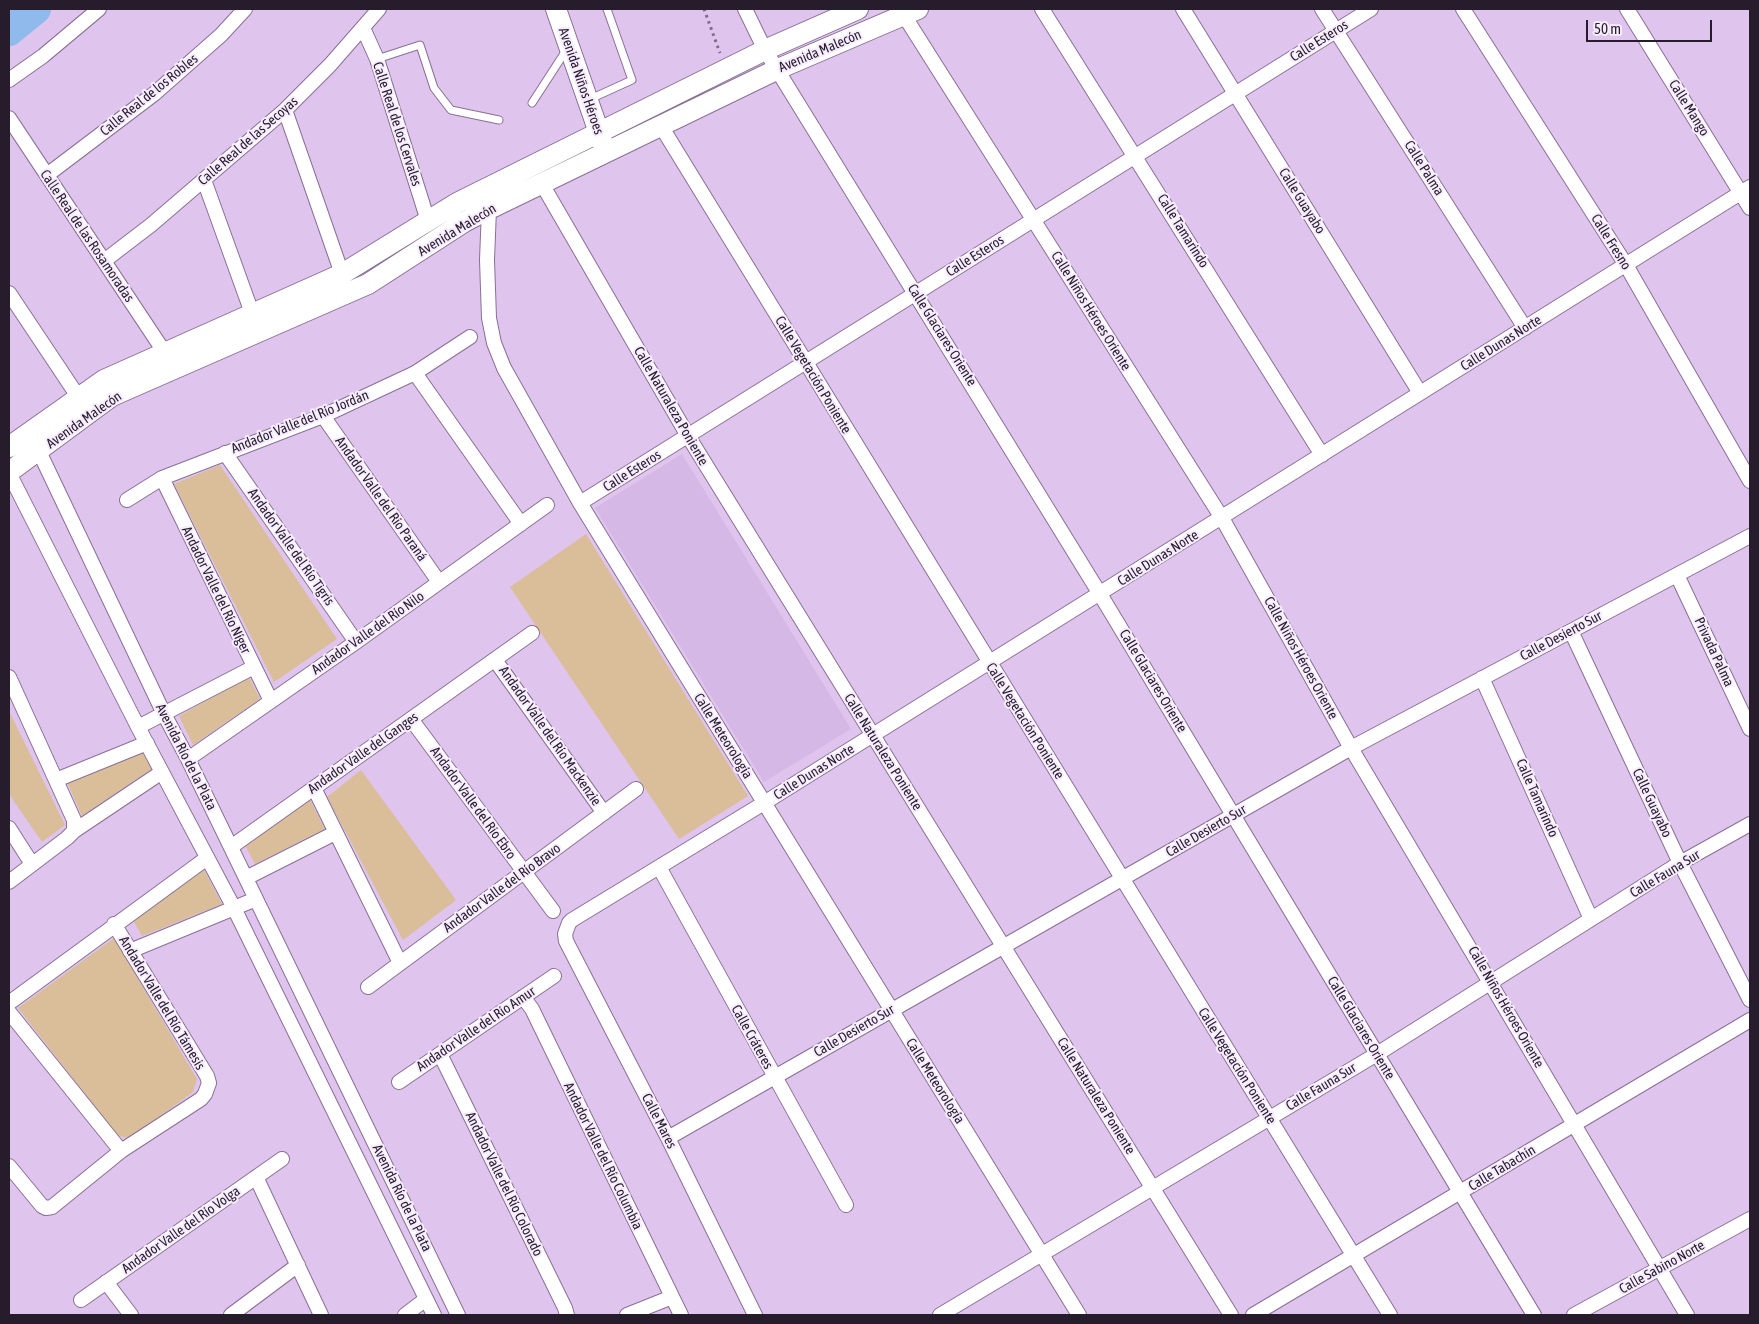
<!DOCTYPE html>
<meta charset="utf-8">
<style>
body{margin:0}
#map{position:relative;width:1759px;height:1324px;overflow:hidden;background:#dfc4ed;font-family:"Asap Condensed",sans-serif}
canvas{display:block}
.frame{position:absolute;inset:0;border:10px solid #261c2b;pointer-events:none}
.scale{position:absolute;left:1586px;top:20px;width:126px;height:22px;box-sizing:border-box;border:2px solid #261c2b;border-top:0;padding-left:6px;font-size:15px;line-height:18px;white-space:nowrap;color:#261c2b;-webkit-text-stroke:4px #f6ecfd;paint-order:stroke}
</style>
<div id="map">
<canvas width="1759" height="1324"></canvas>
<div class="frame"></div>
<div class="scale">50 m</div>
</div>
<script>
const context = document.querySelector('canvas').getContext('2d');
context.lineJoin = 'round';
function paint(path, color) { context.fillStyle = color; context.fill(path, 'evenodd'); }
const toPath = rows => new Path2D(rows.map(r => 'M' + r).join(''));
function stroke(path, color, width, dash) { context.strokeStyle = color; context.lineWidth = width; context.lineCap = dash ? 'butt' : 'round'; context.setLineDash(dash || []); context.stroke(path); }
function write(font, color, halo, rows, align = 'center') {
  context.font = font + ' "Asap Condensed",sans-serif'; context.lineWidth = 4; context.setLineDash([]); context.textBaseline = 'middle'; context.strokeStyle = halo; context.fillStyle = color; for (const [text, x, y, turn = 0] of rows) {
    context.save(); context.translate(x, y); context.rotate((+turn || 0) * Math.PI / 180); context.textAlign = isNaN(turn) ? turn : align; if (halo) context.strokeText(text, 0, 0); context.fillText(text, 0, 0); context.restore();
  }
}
const built = toPath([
 [682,454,851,729,764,782,595,508]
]);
const green = toPath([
 [220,465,337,639,274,682,174,484],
 [586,534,748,796,679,839,510,587],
 [249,677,260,699,193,745,179,716],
 [9,711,65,825,42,842,9,794],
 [144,750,153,768,82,816,67,782],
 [361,770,456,900,403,940,327,797],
 [310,800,325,829,255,864,245,845],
 [204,870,222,904,142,936,133,920],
 [114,938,197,1079,193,1092,130,1138,118,1136,18,1008]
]);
const river = toPath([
 [9,31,36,9]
]);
const path = toPath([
 [704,9,720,53]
]);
const lane = toPath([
 [377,59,420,45,434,88,451,110,499,120],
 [588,100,632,80,607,9],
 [532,103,567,49]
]);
const street = toPath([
 [745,9,765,50,1100,594,1534,1315],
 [900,9,1222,518,1351,748,1687,1315],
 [1042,9,1322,455],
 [1183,9,1420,393],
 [1322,9,1525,328],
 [1463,9,1626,265,1750,481],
 [1627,9,1750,208],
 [363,28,377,59,428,221],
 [9,80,43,56,99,9],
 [285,110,342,274],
 [9,118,165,353],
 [661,126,1390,1315],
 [47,175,154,94,221,35,245,9],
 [204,180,252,313],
 [542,184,688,436,1231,1315],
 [489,209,487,260,489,318,494,343,504,368,580,503,1079,1315],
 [104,261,151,225,285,110,330,65,379,9],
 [9,293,79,398],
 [415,373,521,524],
 [323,416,439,582],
 [35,443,164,714,188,759,458,1315],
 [225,453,356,642],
 [9,473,138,727,234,908,434,1315],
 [162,478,271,701],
 [127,500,162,478,323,416,415,373,470,337],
 [580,503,1371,9],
 [1677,575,1750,729],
 [1571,631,1680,863,1750,1000],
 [495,660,604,813],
 [9,677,74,820,74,831],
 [1482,678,1591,919],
 [411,719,553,911],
 [138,727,254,667],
 [188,759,356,642,547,505],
 [56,780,147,743],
 [314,788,400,963],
 [9,828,32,864],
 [231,847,532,633],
 [659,867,846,1205],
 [246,878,335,833],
 [9,882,67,838,74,831,162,772],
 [130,951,256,899],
 [368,987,636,789],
 [523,997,532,1009,681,1315],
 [9,1003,207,858],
 [9,1012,121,1151],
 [440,1054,565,1308,567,1315],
 [399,1082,554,976],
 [668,1138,1351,748,1750,536],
 [9,1166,42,1206,46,1208,52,1207,121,1151,201,1099,205,1094,209,1083,207,1076,114,924],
 [256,1177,321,1315],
 [106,1282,131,1315],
 [81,1300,282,1159],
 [231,1315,298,1265],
 [405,1315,426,1299],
 [627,1315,672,1297],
 [755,1315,668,1138,566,941,565,934,569,923,572,920,764,803,1750,187],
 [940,1315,1377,1054,1680,863,1750,824],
 [1253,1315,1750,1020],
 [1574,1315,1750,1219]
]);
const secondary = toPath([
 [556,9,603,144],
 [9,447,104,380,342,274,457,203,765,50,858,9],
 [9,472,112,396,368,284,464,222,489,209,778,69,918,9]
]);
const streetNames = [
 ["Calle Esteros",1319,41,-32],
 ["Avenida Malecón",820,51,-23],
 ["Avenida Niños Héroes",581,81,71],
 ["Calle Real de los Robles",149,95,-39],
 ["Calle Mango",1689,108,58],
 ["Calle Real de los Cervales",397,124,72],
 ["Calle Real de las Secoyas",248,141,-41],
 ["Calle Palma",1424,168,58],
 ["Calle Guayabo",1302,201,58],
 ["Avenida Malecón",457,230,-31],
 ["Calle Tamarindo",1183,231,58],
 ["Calle Real de las Rosamoradas",87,236,56],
 ["Calle Fresno",1611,242,58],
 ["Calle Esteros",975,256,-32],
 ["Calle Niños Héroes Oriente",1091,311,58],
 ["Calle Glaciares Oriente",942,335,58],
 ["Calle Dunas Norte",1501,343,-32],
 ["Calle Vegetación Poniente",813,375,59],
 ["Calle Naturaleza Poniente",671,406,60],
 ["Avenida Malecón",84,420,-35],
 ["Andador Valle del Río Jordán",300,422,-22],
 ["Calle Esteros",632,471,-32],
 ["Andador Valle del Río Paraná",381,499,55],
 ["Andador Valle del Río Tigris",291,547,55],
 ["Calle Dunas Norte",1158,558,-32],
 ["Andador Valle del Río Níger",216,590,64],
 ["Andador Valle del Río Nilo",368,633,-35],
 ["Calle Desierto Sur",1561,636,-28],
 ["Privada Palma",1714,652,65],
 ["Calle Niños Héroes Oriente",1301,658,61],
 ["Calle Glaciares Oriente",1153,681,59],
 ["Calle Vegetación Poniente",1025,721,58],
 ["Andador Valle del Río Mackenzie",550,736,55],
 ["Calle Meteorología",723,736,58],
 ["Calle Naturaleza Poniente",883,752,58],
 ["Andador Valle del Ganges",363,753,-35],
 ["Avenida Río de la Plata",186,757,63],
 ["Calle Dunas Norte",814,772,-32],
 ["Calle Tamarindo",1537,798,66],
 ["Andador Valle del Río Ebro",473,803,54],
 ["Calle Guayabo",1652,803,65],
 ["Calle Desierto Sur",1206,831,-30],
 ["Calle Fauna Sur",1665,874,-31],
 ["Andador Valle del Río Bravo",502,888,-36],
 ["Andador Valle del Río Támesis",162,1003,59],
 ["Calle Niños Héroes Oriente",1506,1007,60],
 ["Calle Glaciares Oriente",1361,1028,59],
 ["Andador Valle del Río Amur",476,1029,-34],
 ["Calle Desierto Sur",854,1031,-30],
 ["Calle Cráteres",752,1037,61],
 ["Calle Vegetación Poniente",1237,1066,58],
 ["Calle Meteorología",935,1081,58],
 ["Calle Fauna Sur",1321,1087,-31],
 ["Calle Naturaleza Poniente",1096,1096,58],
 ["Calle Mares",659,1121,63],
 ["Andador Valle del Río Columbia",603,1156,64],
 ["Calle Tabachín",1502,1168,-31],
 ["Andador Valle del Río Colorado",504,1184,64],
 ["Avenida Río de la Plata",402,1198,64],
 ["Andador Valle del Río Volga",181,1230,-35],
 ["Calle Sabino Norte",1662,1267,-29]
];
paint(built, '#d6b8e7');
paint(green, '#dabd99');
stroke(river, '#90baec', 30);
stroke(lane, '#897096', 9);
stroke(street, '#897096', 16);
stroke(secondary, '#897096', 22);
stroke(path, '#7c6a86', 3, [2.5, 4]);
stroke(lane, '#fff', 7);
stroke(street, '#fff', 14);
stroke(secondary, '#fff', 20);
write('14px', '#261c2b', '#f6ecfd', streetNames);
</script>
